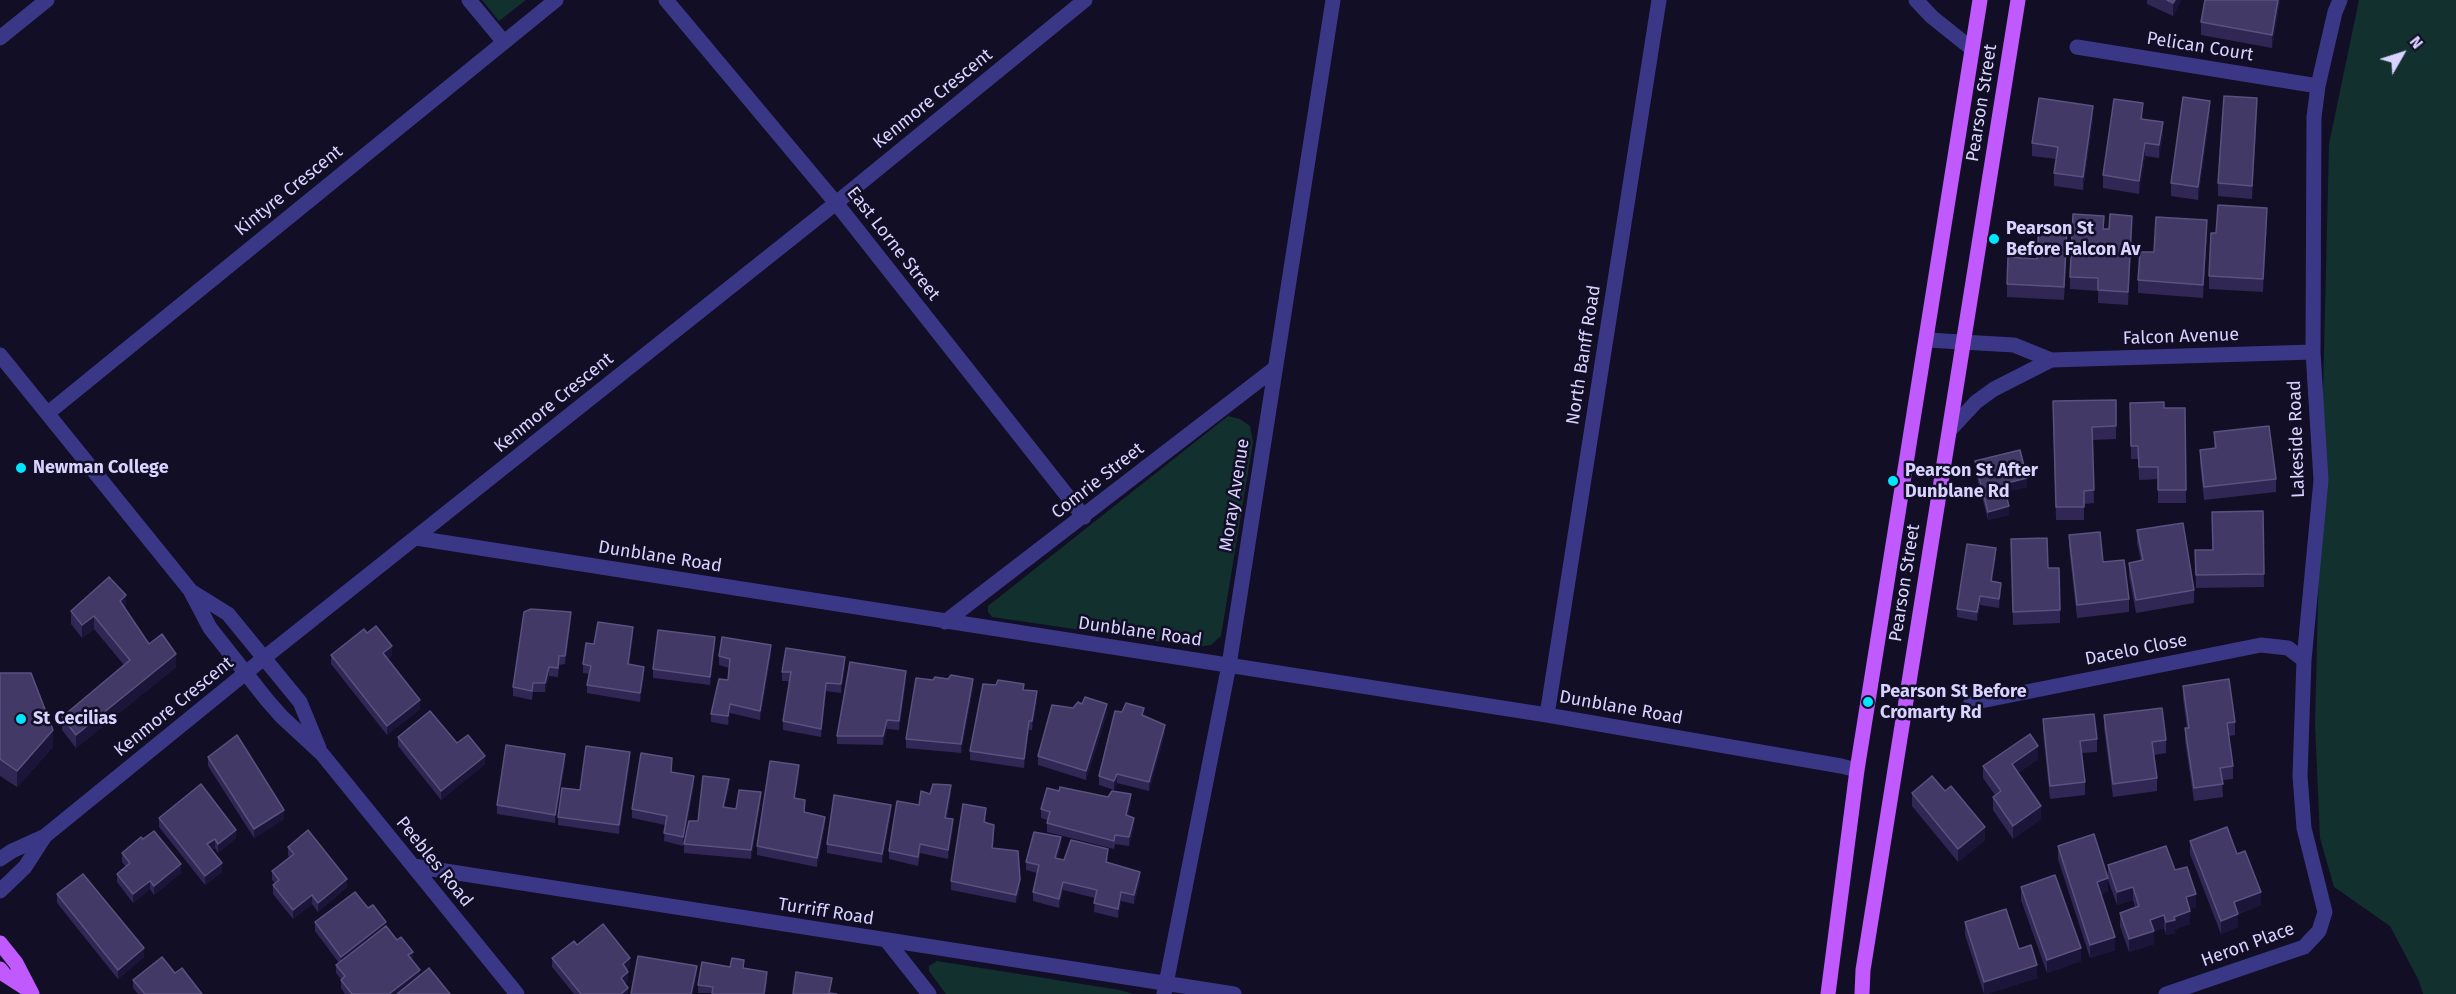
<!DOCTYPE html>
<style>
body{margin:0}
#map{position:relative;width:2456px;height:994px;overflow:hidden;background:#120e26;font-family:"Fira Sans",sans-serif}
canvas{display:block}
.north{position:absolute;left:2372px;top:24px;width:60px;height:60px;-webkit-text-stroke:4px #120e26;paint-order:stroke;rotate:51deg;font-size:16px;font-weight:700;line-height:24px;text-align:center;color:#d8d3ff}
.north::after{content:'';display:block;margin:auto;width:21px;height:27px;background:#d8d3ff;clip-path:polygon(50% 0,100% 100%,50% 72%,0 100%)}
</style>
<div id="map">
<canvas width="2456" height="994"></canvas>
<div class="north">N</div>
</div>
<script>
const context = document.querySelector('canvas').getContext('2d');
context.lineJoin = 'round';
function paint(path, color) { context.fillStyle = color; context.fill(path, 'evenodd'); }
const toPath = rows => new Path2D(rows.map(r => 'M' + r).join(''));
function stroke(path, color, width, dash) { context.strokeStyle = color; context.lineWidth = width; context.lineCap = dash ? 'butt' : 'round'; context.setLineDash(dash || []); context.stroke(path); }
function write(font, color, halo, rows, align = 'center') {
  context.font = font + ' "Fira Sans",sans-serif'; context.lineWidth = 5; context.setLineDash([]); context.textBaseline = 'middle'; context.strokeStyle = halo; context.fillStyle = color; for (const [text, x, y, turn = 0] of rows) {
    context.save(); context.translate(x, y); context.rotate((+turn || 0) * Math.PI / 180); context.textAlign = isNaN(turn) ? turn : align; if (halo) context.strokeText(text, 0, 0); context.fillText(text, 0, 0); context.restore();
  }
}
const green = toPath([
 [482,0,526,0,499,21],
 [2359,0,2456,0,2456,994,2423,994,2419,981,2390,926,2334,887,2320,838,2315,724,2329,144],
 [1228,416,1240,419,1250,426,1253,442,1221,636,1211,645,1197,647,992,617,988,612,988,606],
 [937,961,1120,990,1133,994,946,994,929,971,929,966]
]);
const minor = toPath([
 [469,0,503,41],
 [666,0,836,203,1084,517],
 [1916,0,1932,17,1972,49],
 [0,38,47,0],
 [2077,47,2318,86],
 [1927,340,2014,345,2051,360],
 [0,355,190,590,210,628,267,700,282,717,322,754,517,994],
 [48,413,556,0],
 [1950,430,1976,402,1994,389,2051,360,2313,352],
 [416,538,1547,715,1841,766,1857,770],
 [191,591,228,614,300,702,319,748],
 [945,622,1274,369],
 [1971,703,2261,645,2288,648,2304,660],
 [1547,715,1659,0],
 [0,859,12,851,45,836,264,658,836,203,1085,0],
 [413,866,1234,994],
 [0,891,25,867,45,836],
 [887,941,929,994],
 [1164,994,1229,665,1333,0],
 [2166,994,2304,947,2319,931,2325,912,2304,828,2300,776,2304,660,2321,480,2313,352,2314,117,2318,86,2335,12,2340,0]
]);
const primary = toPath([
 [0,943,16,963,32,994],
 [0,969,5,975,27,989],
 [1828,994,1857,770,1980,0],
 [1862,994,1863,970,2018,0]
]);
const wall = toPath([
 [2147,0,2181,0,2173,16,2147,4],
 [2280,0,2272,48,2201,35,2201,22],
 [2257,111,2252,199,2218,196,2218,183],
 [2210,114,2198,200,2171,196,2171,183],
 [2143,116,2143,119,2163,135,2159,158,2145,156,2139,194,2103,188,2103,175],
 [2093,119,2083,190,2054,186,2054,173,2056,159,2032,156,2032,143],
 [2267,221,2263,292,2209,289,2209,276],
 [2104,229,2132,229,2128,305,2098,303,2098,291,2070,289,2070,277],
 [2207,233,2203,298,2138,293,2138,280,2154,252],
 [2067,239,2064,300,2007,297,2007,284,2037,259],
 [2116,400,2116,439,2093,440,2094,503,2084,504,2084,520,2056,520,2053,414],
 [2130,403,2164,408,2185,408,2186,503,2158,503,2158,479,2139,480,2138,459,2131,459],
 [2214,432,2276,479,2276,492,2204,500,2200,463,2200,450,2214,448],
 [1975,461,2027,487,2005,492,2009,515,1988,520,1975,470],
 [2263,511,2264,587,2196,588,2195,550,2213,550],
 [2137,530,2194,590,2194,603,2136,613,2129,576,2129,563,2141,561,2137,543],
 [2069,535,2103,562,2129,599,2129,612,2077,618,2069,548],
 [2011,539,2048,568,2060,610,2060,623,2013,625],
 [1996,557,1992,581,2001,591,1999,608,1980,605,1977,621,1957,617,1957,609],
 [126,608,125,609,149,644,176,667,76,748,62,730,62,717,124,665,94,629,82,638,71,624,71,611],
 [571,620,565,664,559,665,558,677,549,676,545,692,533,692,532,700,513,696,513,687],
 [367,633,392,655,387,659,420,709,387,735,331,664,331,655],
 [633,636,629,664,644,676,640,702,587,693,587,685,589,674,583,673,583,664,594,644],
 [715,646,710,685,653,678,653,669],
 [771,654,760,720,730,713,728,725,711,722,711,714,728,680,729,668,719,665,719,656],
 [845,666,841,693,826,691,821,737,783,730,783,721,790,681,782,681,782,672],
 [0,673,53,747,17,787,0,776],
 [906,680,899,730,887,729,883,745,837,744,837,736],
 [2183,686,2235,722,2235,735,2228,736,2233,766,2233,779,2222,780,2223,797,2194,801,2185,741,2185,728,2187,728,2183,699],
 [973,688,961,753,906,748,906,739],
 [1024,690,1037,700,1032,730,1029,730,1024,768,970,760,970,751],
 [1073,708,1107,713,1086,780,1038,765,1038,756],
 [1144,715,1165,733,1149,791,1117,783,1114,790,1099,785,1099,776],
 [2104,715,2166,740,2166,753,2154,755,2157,778,2157,791,2113,797,2104,728],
 [2043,719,2097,739,2097,752,2082,753,2085,782,2085,795,2050,799,2043,732],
 [398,737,457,743,485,764,441,800,398,746],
 [208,757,284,819,254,838,208,766],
 [2038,759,2018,773,2041,819,2013,839,1993,810,1993,797,1995,795,1983,778,1983,766],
 [630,761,619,834,558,825,558,817],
 [565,763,555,823,497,814,497,805],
 [672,772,694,785,683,846,664,841,665,825,632,818,632,809],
 [799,774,795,799,805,812,825,825,817,867,757,855,757,846],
 [729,787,724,807,736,809,761,801,751,859,684,853,684,844,698,821],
 [951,793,947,818,953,828,948,859,920,853,918,866,889,859,889,851,919,805,930,794],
 [1912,793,1985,840,1958,862,1912,806],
 [1131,803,1128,816,1134,827,1129,846,1115,844,1114,849,1047,832,1047,820,1041,818,1041,809],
 [891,813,882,863,827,853,827,844],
 [986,817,985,823,994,834,993,848,1020,888,1016,903,951,890,951,881],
 [159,818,236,838,218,853,215,848,212,850,222,872,205,885,159,827],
 [143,839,181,873,154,895,150,889,133,903,117,882,117,874,126,867,122,862,122,853],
 [2190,841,2237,854,2261,905,2238,914,2238,927,2221,934,2190,854],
 [1061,846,1057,859,1064,860,1108,858,1107,863,1140,881,1134,904,1121,901,1118,918,1094,912,1095,898,1063,890,1059,908,1033,901,1033,892,1037,873,1026,870,1026,862],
 [2058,846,2108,876,2108,865,2175,870,2196,907,2190,909,2190,924,2175,929,2175,933,2166,935,2164,928,2154,931,2154,944,2129,952,2120,926,2120,913,2135,907,2133,900,2117,905,2108,880,2108,891,2101,894,2115,950,2090,958,2058,859],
 [288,847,347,887,318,912,312,904,293,919,273,894,273,885,275,883,272,880,272,871,289,857,288,855],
 [2021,887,2081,961,2047,973,2021,900],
 [57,894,144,957,118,979,57,903],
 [368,908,386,926,413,961,420,975,450,994,345,994,341,988,341,979,336,973,336,965,339,963,315,931,315,922],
 [1965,922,2019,949,2037,978,1987,994,1984,994,1965,935],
 [577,945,630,967,627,970,628,981,625,983,628,994,574,994,552,967,552,958],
 [730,967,744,968,767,981,765,994,698,993,698,985],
 [175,973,202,994,138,994,133,988,133,980]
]);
const shadedWall = toPath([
 [2175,0,2181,0,2173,16,2173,3],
 [2278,0,2280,0,2272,48,2272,35],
 [2257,98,2257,111,2252,199,2252,186],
 [2210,101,2210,114,2198,200,2198,187],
 [2093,106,2093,119,2083,190,2083,177],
 [2163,122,2163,135,2159,158,2159,145],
 [2145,143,2145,156,2139,194,2139,181],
 [2267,208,2267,221,2263,292,2263,279],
 [2132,216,2132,229,2128,305,2128,292],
 [2207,220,2207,233,2203,298,2203,285],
 [2027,478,2027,487,2003,493,2003,484],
 [2009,506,2009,515,1988,520,1988,512],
 [1996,548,1996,557,1991,590,1991,581],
 [2001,583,2001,591,1999,608,1999,599],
 [126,595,126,608,120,614,120,601],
 [1980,596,1980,605,1977,621,1977,612],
 [571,612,571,620,565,664,565,656],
 [94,616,94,629,82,638,82,625],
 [633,627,633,636,628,673,628,664],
 [715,637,715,646,710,685,710,677],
 [771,645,771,654,760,720,760,711],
 [392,646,392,655,383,662,383,653],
 [176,654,176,667,76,748,76,735],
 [845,657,845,666,841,693,841,684],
 [549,667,549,676,545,692,545,683],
 [644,667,644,676,640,702,640,693],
 [906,671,906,680,899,730,899,721],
 [973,679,973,688,961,753,961,744],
 [826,683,826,691,821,737,821,729],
 [1037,691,1037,700,1032,730,1032,721],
 [420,700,420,709,387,735,387,726],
 [730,704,730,713,728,725,728,716],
 [1107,704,1107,713,1086,780,1086,771],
 [887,720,887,729,883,745,883,736],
 [1029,721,1029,730,1024,768,1024,759],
 [1165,725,1165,733,1149,791,1149,782],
 [53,730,53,747,17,787,17,771],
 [2038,746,2038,759,2012,777,2012,764],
 [630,752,630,761,619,834,619,825],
 [565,754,565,763,555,823,555,815],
 [485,756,485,764,441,800,441,791],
 [799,765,799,774,794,807,794,798],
 [1117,774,1117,783,1114,790,1114,781],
 [694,776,694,785,683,846,683,837],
 [729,779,729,787,723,815,723,807],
 [951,785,951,793,945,827,945,818],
 [761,792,761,801,751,859,751,850],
 [1131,794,1131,803,1126,824,1126,815],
 [891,805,891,813,882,863,882,854],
 [2041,806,2041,819,2013,839,2013,826],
 [284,810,284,819,254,838,254,829],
 [825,817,825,825,817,867,817,858],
 [1134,818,1134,827,1129,846,1129,837],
 [953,819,953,828,948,859,948,850],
 [1985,827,1985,840,1958,862,1958,849],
 [236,830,236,838,218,853,218,844],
 [1061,837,1061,846,1055,867,1055,858],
 [215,839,215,848,207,853,207,844],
 [222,863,222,872,205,885,205,876],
 [181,864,181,873,154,895,154,886],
 [1140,872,1140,881,1134,904,1134,895],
 [2108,878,2108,891,2097,895,2097,882],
 [347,879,347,887,318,912,318,903],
 [1020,879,1020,888,1016,903,1016,895],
 [150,881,150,889,133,903,133,894],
 [1063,882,1063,890,1059,908,1059,899],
 [2133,887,2133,900,2117,905,2117,892],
 [1121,892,1121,901,1118,918,1118,909],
 [2261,892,2261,905,2234,915,2234,902],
 [2196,894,2196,907,2186,910,2186,897],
 [312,895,312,904,293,919,293,910],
 [2190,911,2190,924,2175,929,2175,933,2166,935,2166,922,2174,917],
 [2238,914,2238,927,2221,934,2221,921],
 [2164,915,2164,928,2154,931,2154,944,2129,952,2129,939,2150,920],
 [386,922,386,930,341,966,341,957],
 [2115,937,2115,950,2090,958,2090,945],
 [144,948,144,957,118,979,118,970],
 [2081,948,2081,961,2047,973,2047,960],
 [413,952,413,961,408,955],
 [630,958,630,967,623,973,623,964],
 [2037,965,2037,978,1987,994,1984,994,1984,982],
 [697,966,697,975,693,994,691,994],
 [420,970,420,979,401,994,389,994],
 [628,972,628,981,621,986,621,978],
 [767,972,767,981,765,994,763,994],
 [628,988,628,994,621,994]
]);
const building = toPath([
 [2167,0,2175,0,2173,3,2167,0],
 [2205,0,2278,0,2272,35,2201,22,2205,0],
 [2224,96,2257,98,2252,186,2218,183,2224,96],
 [2183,97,2210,101,2198,187,2171,183,2183,97],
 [2039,98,2093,106,2083,177,2054,173,2058,147,2032,143,2039,98],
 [2114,99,2143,103,2141,119,2163,122,2159,145,2145,143,2139,181,2103,175,2114,99],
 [2218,205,2267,208,2263,279,2209,276,2211,233,2216,233,2218,205],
 [2073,214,2104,216,2103,229,2109,229,2110,214,2132,216,2128,292,2098,290,2098,278,2070,277,2073,214],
 [2156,217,2207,220,2203,285,2138,280,2140,252,2154,252,2156,217],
 [2039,225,2067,226,2064,287,2007,284,2008,257,2037,259,2039,225],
 [2116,400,2116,426,2092,427,2094,490,2084,491,2084,507,2056,507,2053,401,2116,400],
 [2164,402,2164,408,2185,408,2186,490,2158,490,2158,467,2139,467,2138,446,2131,446,2130,403,2164,402],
 [2269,426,2276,479,2204,487,2200,450,2216,448,2214,432,2269,426],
 [2020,450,2027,478,2003,484,2009,506,1988,512,1975,461,2020,450],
 [2263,511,2264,574,2196,575,2195,550,2213,550,2212,512,2263,511],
 [2183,523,2194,590,2136,600,2129,563,2143,560,2137,530,2183,523],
 [2100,532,2103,562,2124,560,2129,599,2077,605,2069,535,2100,532],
 [2047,538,2048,568,2059,568,2060,610,2013,612,2011,539,2047,538],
 [1967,544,1996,548,1991,581,2001,583,1999,599,1980,596,1977,612,1957,609,1967,544],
 [109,577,126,595,120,601,149,644,162,634,176,654,76,735,62,717,130,660,94,616,82,625,71,611,109,577],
 [531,609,571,612,565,656,559,656,558,668,549,667,545,683,533,683,532,691,513,687,524,612,531,609],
 [598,622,633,627,628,664,644,667,640,693,587,685,591,666,583,664,586,643,594,644,598,622],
 [376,626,392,646,383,653,420,700,387,726,331,655,364,629,367,633,376,626],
 [658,630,715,637,710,677,653,669,658,630],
 [722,637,771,645,760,711,730,704,728,716,711,714,719,679,728,680,730,659,719,656,722,637],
 [786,648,845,657,841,684,826,683,821,729,783,721,791,672,782,672,786,648],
 [850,662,906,671,899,721,887,720,883,736,837,736,850,662],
 [0,673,31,673,53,730,17,771,0,759,0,673],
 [951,675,973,679,961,744,906,739,916,678,933,680,935,677,948,679,951,675],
 [2229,679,2235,722,2227,723,2233,766,2220,768,2223,784,2194,788,2185,728,2189,728,2183,686,2229,679],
 [998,680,1024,684,1023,690,1037,691,1032,721,1029,721,1024,759,970,751,983,684,996,685,998,680],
 [1085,697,1107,704,1086,771,1038,756,1052,705,1073,708,1078,702,1082,704,1085,697],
 [1126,703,1144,708,1142,715,1165,725,1149,782,1117,774,1114,781,1099,776,1115,711,1122,712,1126,703],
 [2162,708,2166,740,2152,742,2157,778,2113,784,2104,715,2162,708],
 [430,711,457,743,468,735,485,756,441,791,398,737,430,711],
 [2094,714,2097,739,2080,741,2085,782,2050,786,2043,719,2094,714],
 [2030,734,2038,746,2012,764,2041,806,2013,826,1993,797,2001,791,1983,766,2030,734],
 [237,735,284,810,254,829,208,757,237,735],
 [506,745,565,754,555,815,497,805,506,745],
 [586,746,630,752,619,825,558,817,562,788,580,790,586,746],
 [641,753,672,758,671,772,694,776,683,837,664,833,667,816,632,809,641,753],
 [770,761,799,765,794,798,805,800,804,812,825,817,817,858,757,846,770,761],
 [703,776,729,779,723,807,736,809,739,790,761,792,751,850,684,844,689,821,698,821,703,776],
 [1932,776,1945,791,1951,786,1985,827,1958,849,1912,793,1932,776],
 [201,784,236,830,218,844,215,839,207,844,222,863,205,876,159,818,201,784],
 [933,784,951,785,945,818,953,819,948,850,920,844,918,857,889,851,897,801,919,805,921,791,930,794,933,784],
 [1060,787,1108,797,1112,791,1131,794,1126,815,1134,818,1129,837,1115,835,1114,841,1047,823,1050,812,1041,809,1047,788,1059,791,1060,787],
 [834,795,891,805,882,854,827,844,834,795],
 [963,804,986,808,984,822,994,825,992,848,1018,851,1020,879,1016,895,951,881,963,804],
 [2227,827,2237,854,2245,851,2261,892,2234,902,2238,914,2221,921,2190,841,2227,827],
 [308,830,347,879,318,903,312,895,293,910,273,885,279,880,272,871,294,854,288,847,308,830],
 [154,831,181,864,154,886,150,881,133,894,117,874,130,863,122,853,141,837,143,839,154,831],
 [1034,832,1061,837,1055,858,1064,860,1071,840,1108,849,1106,862,1140,872,1134,895,1121,892,1118,909,1094,903,1097,890,1063,882,1059,899,1033,892,1039,865,1026,862,1034,832],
 [2094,834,2108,878,2097,882,2115,937,2090,945,2058,846,2094,834],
 [2166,846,2175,870,2187,867,2196,894,2186,897,2190,911,2174,917,2175,920,2166,922,2164,915,2150,920,2154,931,2129,939,2120,913,2139,906,2133,887,2117,892,2108,865,2166,846],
 [83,874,144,948,118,970,57,894,83,874],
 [2055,875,2081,948,2047,960,2021,887,2055,875],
 [355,892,368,908,373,905,386,922,341,957,315,922,355,892],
 [2006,909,2019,949,2031,945,2037,965,1984,982,1965,922,2006,909],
 [603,924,630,958,623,964,628,972,621,978,628,988,621,994,581,994,552,958,574,941,577,945,603,924],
 [386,926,397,940,401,937,413,952,408,955,420,970,389,994,352,994,341,980,345,976,336,965,386,926],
 [638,956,697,966,691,994,631,994,638,956],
 [162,957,175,973,182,968,202,994,145,994,133,980,162,957],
 [732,958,744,960,743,968,767,972,764,994,712,994,713,987,698,985,702,962,730,967,732,958],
 [429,968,450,994,397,994,429,968],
 [796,972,832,978,829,993,837,994,793,994,796,972]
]);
const markers = [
 [1994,239,6,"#00e6fe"],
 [21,468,6,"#00e6fe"],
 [1893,481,6,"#00e6fe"],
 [1868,702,6,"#00e6fe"],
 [21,719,6,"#00e6fe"]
];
const streetNames = [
 ["Pelican Court",2200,47,9],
 ["Kenmore Crescent",933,99,-39],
 ["Pearson Street",1982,103,-81],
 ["Kintyre Crescent",289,191,-39],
 ["East Lorne Street",893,244,52],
 ["Falcon Avenue",2181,337,-2],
 ["North Banff Road",1584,355,-81],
 ["Kenmore Crescent",554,403,-39],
 ["Lakeside Road",2297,439,-92],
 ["Comrie Street",1098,481,-38],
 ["Moray Avenue",1235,495,-81],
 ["Dunblane Road",660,557,9],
 ["Pearson Street",1905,583,-81],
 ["Dunblane Road",1140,632,8],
 ["Dacelo Close",2136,650,-11],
 ["Kenmore Crescent",174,707,-39],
 ["Dunblane Road",1621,708,10],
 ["Peebles Road",434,862,51],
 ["Turriff Road",826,912,9],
 ["Heron Place",2248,945,-20]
];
const poiNames = [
 ["Pearson St",2006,229],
 ["Before Falcon Av",2006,250],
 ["Newman College",33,468],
 ["Pearson St After",1905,471],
 ["Dunblane Rd",1905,492],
 ["Pearson St Before",1880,692],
 ["Cromarty Rd",1880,713],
 ["St Cecilias",33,719]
];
paint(green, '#11302e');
stroke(minor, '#3a3886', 15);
stroke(primary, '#c05aff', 15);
paint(wall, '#302754');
paint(shadedWall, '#1c153a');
paint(building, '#423966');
stroke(building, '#59527e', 1.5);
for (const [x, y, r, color] of markers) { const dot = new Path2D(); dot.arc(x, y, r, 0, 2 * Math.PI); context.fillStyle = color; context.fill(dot); stroke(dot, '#120e26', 2); }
write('18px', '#d8d3ff', '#120e26', streetNames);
write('bold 18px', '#d8d3ff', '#120e26', poiNames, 'left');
</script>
